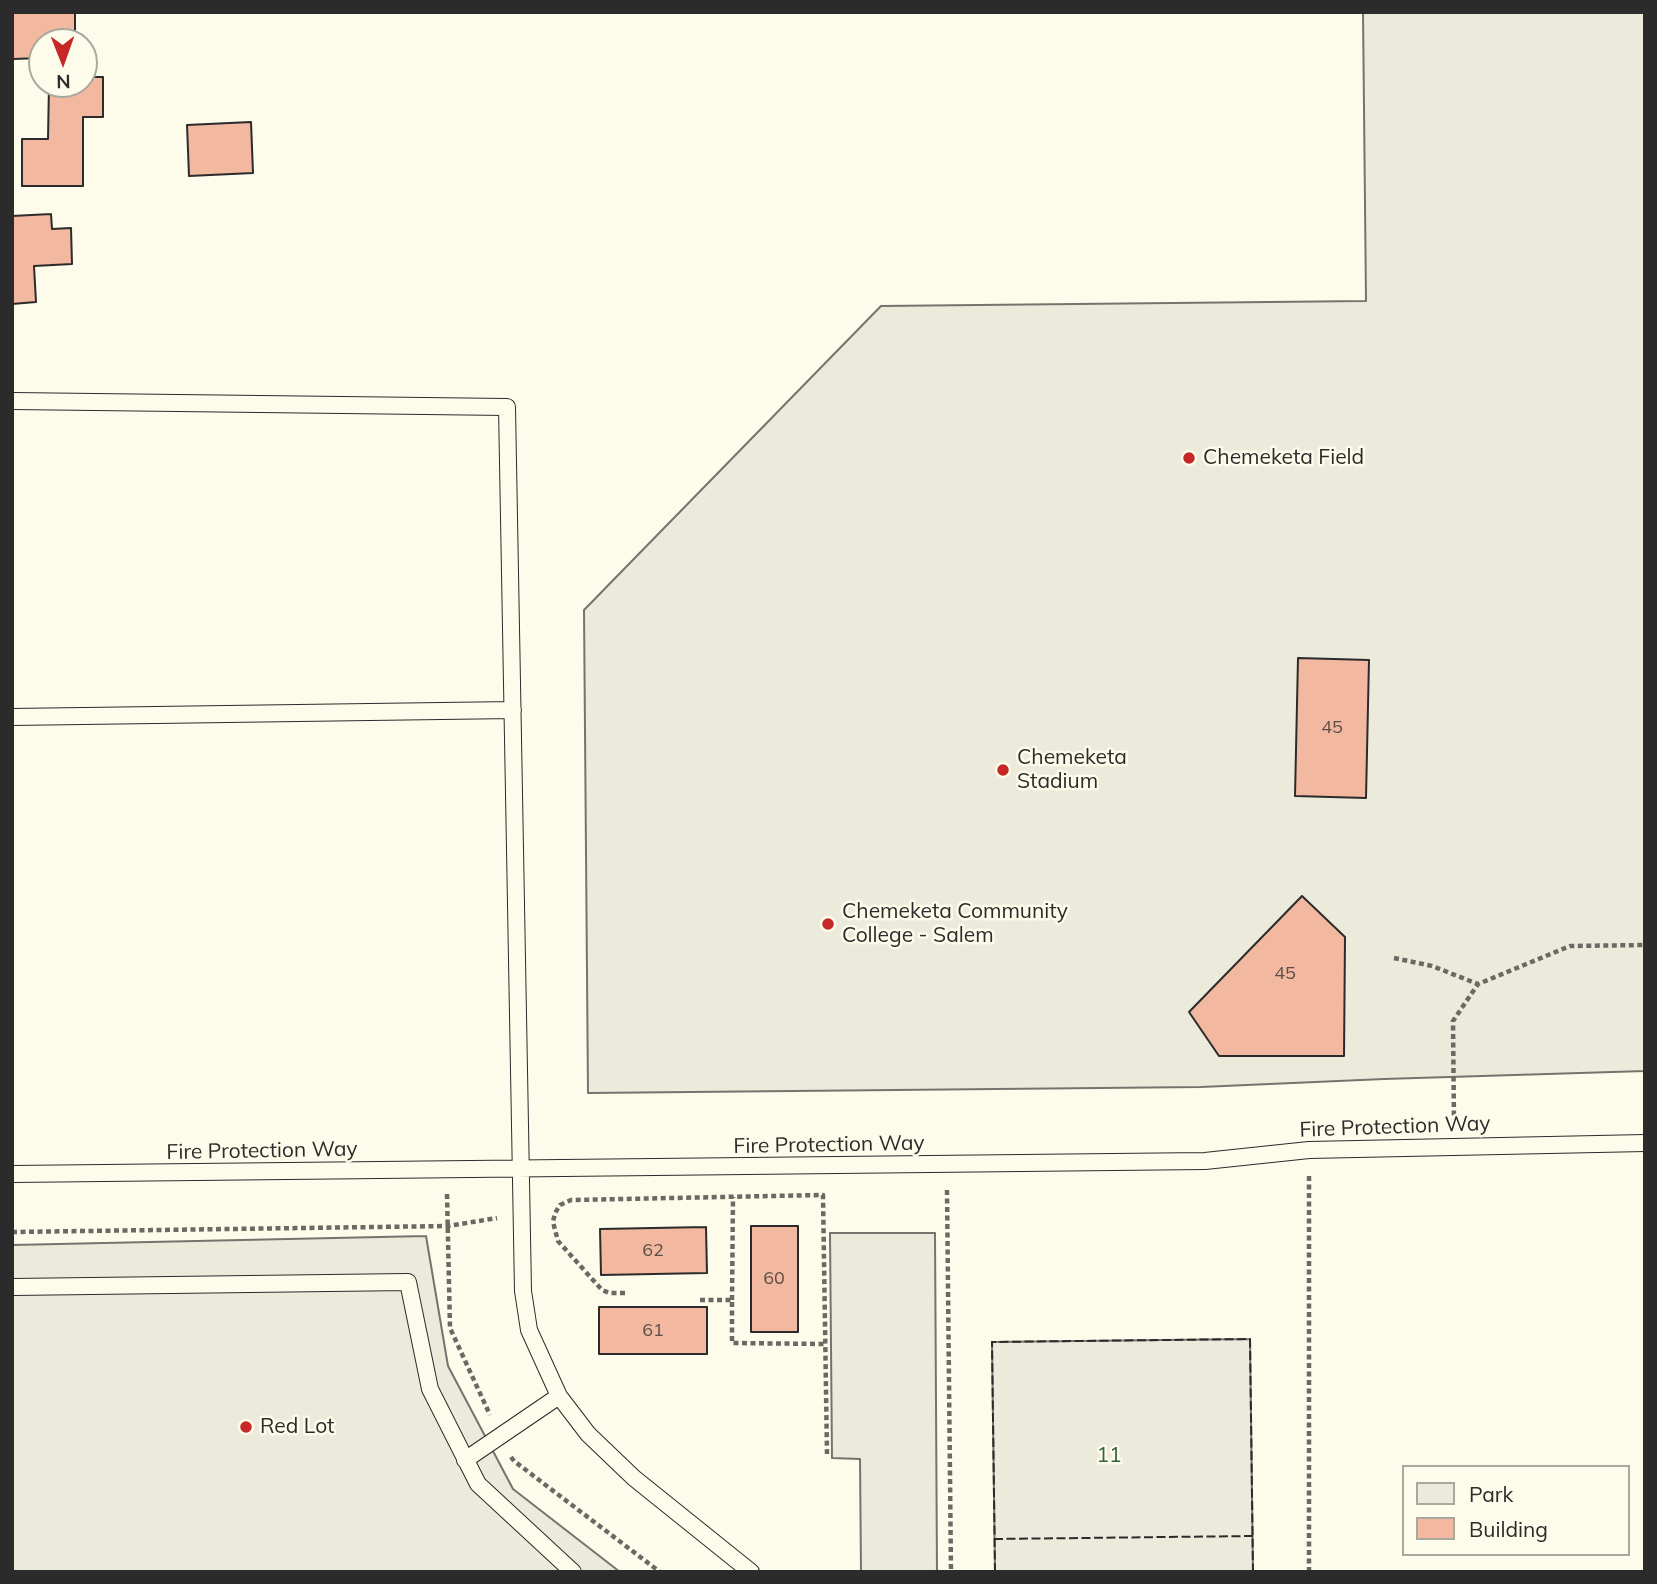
<!DOCTYPE html>
<html>
<head>
<meta charset="utf-8">
<style>
  body { margin:0 }
  #map { position:relative; width:1657px; height:1584px; overflow:hidden; background:#fdfbea; font-family:Mulish,sans-serif }
  canvas { display:block }
  .frame { position:absolute; inset:0; border:14px solid #2b2b2b; pointer-events:none }
  .legend { position:absolute; left:1402px; top:1465px; width:228px; height:91px; box-sizing:border-box; background:#fdfbea; border:2px solid #a9a89e; margin:0; padding:9px 12px; list-style:none; font-size:21px; color:#2b2b2b }
  .legend li { display:flex; align-items:center; gap:14px; height:35px }
  .legend b { width:35px; border:2px solid #a9a89e }
  .north { position:absolute; left:28px; top:28px; width:70px; height:70px; box-sizing:border-box; background:#fdfbea; border:2px solid #a9a89e; border-radius:50%; rotate:179deg; font-size:19px; font-weight:700; line-height:28px; text-align:center; color:#2b2b2b }
  .north::after { content:''; display:block; margin:auto; width:24px; height:32px; background:#c62828; clip-path:polygon(50% 0,100% 100%,50% 72%,0 100%) }
</style>
</head>
<body>
<div id="map">
<canvas width="1657" height="1584"></canvas>
<div class="frame"></div>
<ul class="legend">
<li><b style="height:19px;background:#ecebdb"></b>Park</li>
<li><b style="height:19px;background:#f2b8a0"></b>Building</li>
</ul>
<div class="north">N</div>
</div>
<script>
const ctx = document.querySelector('canvas').getContext('2d');
ctx.lineJoin = 'round';
function fillPath(path, color) { ctx.fillStyle = color; ctx.fill(path, 'evenodd'); }
const shape = rows => new Path2D(rows.map(r => 'M' + r).join(''));
function trace(path, color, width, dash) { ctx.strokeStyle = color; ctx.lineWidth = width; ctx.lineCap = dash ? 'butt' : 'round'; ctx.setLineDash(dash || []); ctx.stroke(path); }
function label(font, color, halo, rows, align = 'center') {
  ctx.font = font + ' Mulish,sans-serif'; ctx.lineWidth = 5; ctx.setLineDash([]); ctx.textBaseline = 'middle'; ctx.strokeStyle = halo; ctx.fillStyle = color; for (const [text, x, y, turn = 0] of rows) {
    ctx.save(); ctx.translate(x, y); ctx.rotate((+turn || 0) * Math.PI / 180); ctx.textAlign = isNaN(turn) ? turn : align; if (halo) ctx.strokeText(text, 0, 0); ctx.fillText(text, 0, 0); ctx.restore();
  }
}
const green = shape([
  [1363,12,1645,12,1645,1071,1384,1079,1201,1087,588,1093,584,610,881,306,1366,301,1363,12],
  [1250,1339,1253,1572,995,1572,992,1342,1250,1339]
]);
const parking = shape([
  [830,1233,935,1233,937,1572,861,1572,860,1459,832,1458,830,1233],
  [426,1236,448,1366,513,1489,620,1572,12,1572,12,1245,426,1236]
]);
const building = shape([
  [13,12,75,12,75,42,42,42,42,58,13,59,13,12],
  [84,77,103,77,103,117,83,117,83,186,22,186,22,139,48,139,49,84,84,84,84,77],
  [251,122,253,173,189,176,187,125,251,122],
  [51,214,52,229,71,228,72,264,34,266,36,302,12,304,12,216,51,214],
  [1298,658,1369,660,1366,798,1295,796,1298,658],
  [1302,896,1345,937,1344,1056,1219,1056,1189,1012,1302,896],
  [751,1226,798,1226,798,1332,751,1332,751,1226],
  [706,1227,707,1273,601,1275,600,1229,706,1227],
  [599,1307,707,1307,707,1354,599,1354,599,1307]
]);
const path = shape([
  [1394,958,1432,966,1478,984],
  [1454,1124,1453,1021,1478,984,1570,946,1645,945],
  [947,1190,951,1572],
  [447,1194,450,1328,490,1415],
  [12,1232,448,1226,497,1218],
  [625,1293,610,1293,602,1290,558,1241,553,1222,555,1213,560,1205,571,1200,823,1195,827,1454],
  [700,1300,732,1300,732,1343,826,1344],
  [732,1300,733,1197],
  [511,1457,514,1461,660,1572],
  [1309,1572,1309,1174]
]);
const lane = shape([
  [12,401,507,407,523,1291,529,1330,559,1396,588,1434,634,1478,751,1572],
  [12,717,513,710],
  [12,1174,1205,1161,1309,1150,1645,1143],
  [12,1287,408,1282,430,1389,478,1484,573,1572],
  [465,1460,559,1396]
]);
const fence = shape([
  [994,1539,1253,1536],
  [995,1572,992,1342,1250,1339,1253,1572]
]);
const markers = [
  [1189,458,7,"#c62828"],
  [1003,770,7,"#c62828"],
  [828,924,7,"#c62828"],
  [246,1427,7,"#c62828"]
];
const numberNames = [
  ["45",1332,728],
  ["45",1285,974],
  ["62",653,1251],
  ["60",774,1279],
  ["61",653,1331]
];
const poiNames = [
  ["Chemeketa Field",1203,458],
  ["Chemeketa",1017,758],
  ["Stadium",1017,782],
  ["Chemeketa Community",842,912],
  ["College - Salem",842,936],
  ["Red Lot",260,1427]
];
const streetNames = [
  ["Fire Protection Way",1395,1127,-2],
  ["Fire Protection Way",829,1145,-1],
  ["Fire Protection Way",262,1151,-1]
];
const parkNames = [
  ["11",1109,1456]
];
fillPath(green, '#ecebdb');
trace(green, '#74746e', 2);
fillPath(parking, '#eceadb');
trace(parking, '#74746e', 2);
fillPath(building, '#f2b8a0');
trace(building, '#2b2b2b', 2);
trace(lane, '#2b2b2b', 18);
trace(path, '#6a6964', 4.5, [5, 3.5]);
trace(lane, '#fdfbea', 16);
trace(fence, '#2b2b2b', 2, [9, 3.5]);
for (const [x, y, r, color] of markers) { const dot = new Path2D(); dot.arc(x, y, r, 0, 2 * Math.PI); ctx.fillStyle = color; ctx.fill(dot); trace(dot, '#fdfbea', 2.5); }
label('18px', '#5d4e48', null, numberNames);
label('21px', '#2b2b2b', '#fdfbea', poiNames, 'left');
label('21px', '#2b2b2b', '#fdfbea', streetNames);
label('21px', '#34623c', '#fdfbea', parkNames);
</script>
</body>
</html>
